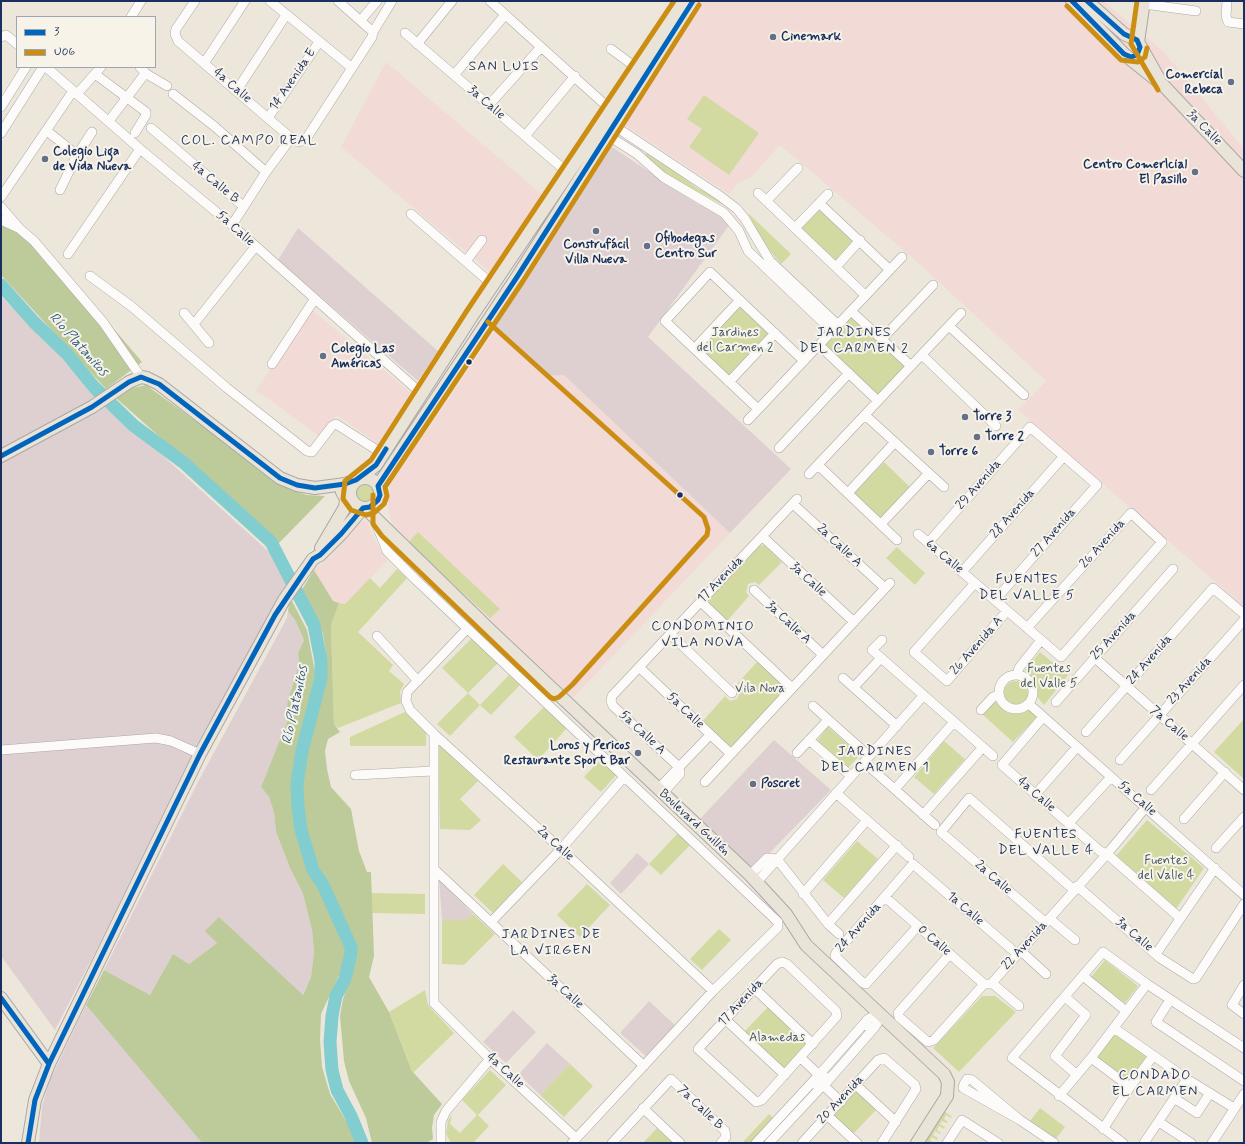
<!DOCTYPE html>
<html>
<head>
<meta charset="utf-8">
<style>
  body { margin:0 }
  #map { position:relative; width:1245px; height:1144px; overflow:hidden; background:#ede7db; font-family:Mynerve,sans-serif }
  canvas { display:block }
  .frame { position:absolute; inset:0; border:2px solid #1b2f5e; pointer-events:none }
  .legend { position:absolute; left:16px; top:16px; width:140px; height:52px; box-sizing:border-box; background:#f7f3e8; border:1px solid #9fa5b1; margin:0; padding:5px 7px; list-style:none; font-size:12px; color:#1b2f5e }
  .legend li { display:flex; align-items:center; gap:8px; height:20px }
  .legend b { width:20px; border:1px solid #9fa5b1 }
</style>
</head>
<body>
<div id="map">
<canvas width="1245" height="1144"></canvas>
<div class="frame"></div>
<ul class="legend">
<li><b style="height:5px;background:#0065bd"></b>3</li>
<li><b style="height:5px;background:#cb8e13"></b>U06</li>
</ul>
</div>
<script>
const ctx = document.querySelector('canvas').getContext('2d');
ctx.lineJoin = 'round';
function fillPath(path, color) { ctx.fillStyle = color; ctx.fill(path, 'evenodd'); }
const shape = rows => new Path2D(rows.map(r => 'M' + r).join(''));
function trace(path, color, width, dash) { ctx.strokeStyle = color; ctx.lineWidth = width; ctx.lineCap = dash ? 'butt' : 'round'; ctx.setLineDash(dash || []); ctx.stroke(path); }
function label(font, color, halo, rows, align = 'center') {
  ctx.font = font + ' Mynerve,sans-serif'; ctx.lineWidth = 4; ctx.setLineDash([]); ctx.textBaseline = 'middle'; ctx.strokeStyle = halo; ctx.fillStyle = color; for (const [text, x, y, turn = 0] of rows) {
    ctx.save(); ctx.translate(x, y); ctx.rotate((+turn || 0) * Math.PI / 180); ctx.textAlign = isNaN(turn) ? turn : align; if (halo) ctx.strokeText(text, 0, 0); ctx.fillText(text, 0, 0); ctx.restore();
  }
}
const built = shape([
  [701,1,1103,1,1163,51,1244,149,1244,607,1018,410,1046,381,914,259,780,145,751,177,738,183,729,194,623,124],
  [386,62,545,197,491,273,341,147],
  [312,310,411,393,378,444,337,415,323,439,256,390],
  [494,331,547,376,564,375,730,533,573,698,393,527,388,508,389,482,433,422],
  [362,521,366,521,368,524,376,542,382,552,390,558,345,604,333,601,314,570,332,555,341,542]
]);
const industrial = shape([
  [609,145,699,205,712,208,730,224,648,337,791,469,730,533,564,375,547,376,494,331,493,325],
  [298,228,438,351,418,381,278,260],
  [1,296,107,405,269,552,272,550,289,584,197,744,104,935,55,1030,1,956],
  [288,611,295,620,304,640,298,653,299,664,287,704,289,717,261,787,269,797,274,811,276,832,290,868,303,894,312,930,314,952,311,977,302,996,219,917,217,943,189,964,173,954,150,995,104,970,199,780,287,618],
  [774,740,831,790,753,870,700,819],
  [637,853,649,864,621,894,610,883],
  [439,879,473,914,466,920,442,920],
  [649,1001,676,1026,647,1057,620,1033],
  [86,1005,202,1143,39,1143,42,1106,50,1080],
  [513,1010,536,1032,506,1063,483,1042],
  [547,1043,570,1064,540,1095,519,1074]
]);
const green = shape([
  [704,95,759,133,729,175,689,147,702,129,687,119],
  [646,153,676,172,697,188,714,196,723,205,666,175,645,156],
  [820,207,856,241,836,263,800,228],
  [748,213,791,254,781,264,764,244],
  [741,306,770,333,728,376,700,349],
  [852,316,905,366,877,395,824,345],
  [884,462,910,487,880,519,853,494],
  '355 492a10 10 0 1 1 20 0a10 10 0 1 1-20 0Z',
  [418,532,500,609,490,618,408,543],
  [764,545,782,562,759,585,755,582,748,584,746,592,749,596,727,621,709,604,709,597,758,546],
  [897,547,925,573,915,585,886,558],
  [397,569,407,578,358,632,393,665,389,671,404,684,400,691,401,703,338,728,334,724,331,625,339,603,345,604,370,578,380,588],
  [472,638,498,663,468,693,480,705,509,675,520,685,491,715,480,705,450,736,437,724,468,693,442,668],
  [1040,652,1068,675,1044,705,1038,698,1037,682,1025,670],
  [758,661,784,684,785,690,734,746,729,746,702,722,725,696,730,701,737,699,740,692,735,686],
  '1004 693a12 12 0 1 1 24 0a12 12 0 1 1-24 0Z',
  [994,701,1008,711,1017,712,1029,709,1037,717,1013,742,982,714],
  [544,707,567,728,538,760,514,737],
  [405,712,426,732,426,746,350,746,350,737],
  [1244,719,1244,779,1214,752],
  [828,727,860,755,848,768,817,741],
  [944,741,965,759,934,794,914,777],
  [438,744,478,781,460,799,481,820,470,830,440,829],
  [601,759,617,774,601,792,584,777],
  [1147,820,1204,868,1176,909,1115,857],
  [678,833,691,844,661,875,649,864],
  [857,841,878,859,844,898,823,880],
  [503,864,522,882,493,913,474,895],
  [587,884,610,905,580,937,557,915],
  [371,893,425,894,425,914,371,913],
  [473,914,495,934,464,965,442,964,442,920,466,920],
  [719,929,731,940,702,970,690,959],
  [1105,960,1138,986,1125,1003,1091,977],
  [425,990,428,1005,454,1033,413,1073,389,1012],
  [982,996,995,996,1016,1012,959,1072,933,1048],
  [768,1007,808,1044,785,1069,744,1032],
  [1115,1031,1150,1057,1130,1083,1095,1057],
  [570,1064,593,1086,564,1117,540,1095],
  [490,1070,506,1085,478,1115,489,1126,473,1143,451,1143,446,1134,448,1120,452,1115,450,1124,460,1133,477,1115,462,1100],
  [856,1090,877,1109,853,1134,832,1115],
  [1040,1108,1065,1127,1055,1140,1030,1121],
  [944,1111,952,1117,951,1118,946,1115,944,1119,948,1122,947,1123,942,1121,940,1124,945,1127,944,1129,939,1126,937,1130,941,1133,940,1134,935,1131,933,1135,938,1138,937,1140,932,1137,930,1140,933,1143,923,1143],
  [769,1114,775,1119,753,1143,742,1143],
  [657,1128,674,1143,643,1143]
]);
const forest = shape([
  [1,206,40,242,142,362,106,389,1,275],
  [146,385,291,490,307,495,325,496,279,543,116,398,128,389],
  [314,570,333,601,339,603,331,625,334,724,340,732,328,739,325,751,327,769,331,787,351,809,359,851,367,872,371,872,374,956,369,977,389,1012,412,1071,442,1104,434,1115,432,1128,433,1139,426,1143,372,1143,366,1118,349,1081,344,1061,340,1016,343,999,354,967,356,954,344,917,319,869,306,836,302,806,303,770,316,718,318,698,325,678,326,654,323,634,314,613,301,591],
  [292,601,307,630,316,677,308,706,294,783,297,830,312,874,338,927,347,955,344,965,321,1014,320,1039,322,1067,330,1094,348,1124,357,1143,202,1143,86,1005,104,970,150,995,173,954,189,964,217,943,205,931,219,917,303,995,311,977,314,952,312,930,303,894,290,868,276,832,274,812,269,797,261,787,289,717,287,704,299,664,298,653,304,640,295,620,288,611,289,604]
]);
const river = shape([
  [1,285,34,322,67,354,94,387,133,425,184,463,271,542,314,625,321,661,321,678,302,751,297,784,298,807,301,830,313,870,323,885,351,947,351,953,345,979,336,996,332,1016,330,1042,332,1070,337,1090,351,1116,362,1143]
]);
const minor = shape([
  [195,1,176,29,175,34,178,41,291,138,298,142,306,139,372,37,373,32,338,1],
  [270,1,352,68],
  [490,1,611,110],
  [1227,1,1226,16,1228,22,1244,24],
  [1144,4,1196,11],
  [131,17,141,1],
  [361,20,377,1],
  [373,32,392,1],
  [405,33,567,172],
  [1,37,6,35,17,44],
  [417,44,452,1],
  [611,49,638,69],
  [205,62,245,1],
  [46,67,140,149,232,225,422,394],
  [145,73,167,86],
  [95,74,146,112,146,115,135,133],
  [454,75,505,15],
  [237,90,286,15],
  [77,94,101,67],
  [173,94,214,126,266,172],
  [489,105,541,47],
  [1,107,26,67],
  [112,117,144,75,144,71,140,67],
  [268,118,319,42],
  [613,125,720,196,737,209,745,219,770,261,838,325],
  [151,128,243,206],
  [47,131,77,155,60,190],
  [1,133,43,67],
  [607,135,637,154,663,177,724,213,739,231,748,251,832,331],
  [525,136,575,76],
  [77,155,92,132],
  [758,193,865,295],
  [1,197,73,91],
  [766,201,798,168],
  [819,203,890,270],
  [1,207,20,229,34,241,103,322,141,377],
  [411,214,493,285],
  [1,220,18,228],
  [232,225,266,172,291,138],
  [795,228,828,194],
  [68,254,140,149],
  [466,261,482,240],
  [836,267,860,240],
  [90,276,131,306,227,388,307,451,312,452,332,426,336,424,383,454],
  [851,311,911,366],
  [184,313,209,343],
  [194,324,255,247],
  [949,326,1024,395],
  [882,339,933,285],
  [819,345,878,401],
  [695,348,740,300],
  [922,355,996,426],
  [272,364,314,300],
  [729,382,775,333],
  [758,409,665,321,710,272,804,361],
  [865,415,944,487],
  [748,420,902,257],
  [779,448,849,373],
  [818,465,897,540],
  [809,474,961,313],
  [848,493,895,442],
  [793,504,885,588],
  [374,518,387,551,415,579,778,922,778,927,713,991,572,1143],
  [881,524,928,474],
  [918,534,1061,657,1162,542,1131,513,1027,628],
  [763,537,854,622],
  [928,543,1030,427,1097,485,995,600],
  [962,572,1064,456],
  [975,583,914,652,947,681,1007,611],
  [754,590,823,655],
  [701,602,792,688],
  [467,629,407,692,406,701,410,710,434,734,561,849,713,991],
  [670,634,732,693],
  [377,636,418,681],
  [882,640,872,650,993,756],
  [1095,658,1244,790],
  [639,667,731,754],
  '999 692a17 17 0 1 1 34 0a17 17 0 1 1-34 0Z',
  [1017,675,1019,668,1041,640],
  [843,678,897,726],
  [854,687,881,658],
  [1056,702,1173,569],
  [1029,704,1244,895],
  [813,706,869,756],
  [981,710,993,697,999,695],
  [1043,717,1002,765,1100,851,1107,854,1180,918],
  [1086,732,1213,588,1244,614],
  [434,734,434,1003,490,1059,576,1138],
  [809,740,851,776],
  [1,750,156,738,171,741,200,754],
  [797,753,828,720],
  [1120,760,1244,620],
  [864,762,935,825],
  [679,767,613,706,611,701,612,696,797,499],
  [355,775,433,771],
  [705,782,890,583],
  [658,789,710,735],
  [895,789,954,722],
  [1151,790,1244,685],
  [663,793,680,774,679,767],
  [836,793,909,857],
  [1035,795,1077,747],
  [923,815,983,747],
  [1184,819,1225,772],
  [1069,823,1111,777],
  [1216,848,1244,817],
  [434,869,644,1066],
  [750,875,767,858,777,859,828,924,839,934],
  [757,882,924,695],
  [1077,886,1160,958,1193,979,1196,978,1244,904],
  [803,894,867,820],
  [885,897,984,984],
  [1050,919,1075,940],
  [491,922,561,849,624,777],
  [1046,923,941,832,969,798,1074,890],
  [828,924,897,845],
  [918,926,866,984,863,983,835,956,836,953,913,864,1017,954],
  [1021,951,1046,974],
  [950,954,898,1013,899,1017,928,1042,934,1040,984,984,991,984,1107,854,1146,807],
  [1156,954,1215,868],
  [782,962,787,964,836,1011,837,1016,762,1100,756,1102,698,1049,777,964,782,962],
  [1083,976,1126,1011],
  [992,983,1019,1006],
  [1244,985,1232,1005,1244,1014],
  [755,989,813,1044],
  [1065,997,1086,1015,1055,1056,1077,1075],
  [1170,1000,1156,1022,1244,1081],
  [726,1020,785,1075],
  [1114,1028,1187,1079,1234,1108],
  [801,1058,819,1075,868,1019,874,1016,878,1020,877,1024,872,1028,867,1026,867,1020],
  [1091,1058,1130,1087],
  [826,1083,875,1027],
  [856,1085,896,1122],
  [1059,1096,1091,1058,1147,984],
  [1174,1098,1197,1113,1210,1093],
  [643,1108,680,1143],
  [828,1116,857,1143],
  [1020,1120,963,1088,964,1084,967,1079,972,1080,1020,1120,1054,1143],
  [1159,1122,1191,1143],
  [1103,1129,1130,1087,1153,1056],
  [441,1143,441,1122,446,1111,490,1059],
  [612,1143,671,1079,725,1131,726,1137,721,1143],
  [756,1143,817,1077,823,1075,826,1078,825,1083,820,1086,815,1084,816,1079],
  [769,1143,823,1085,841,1102],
  [802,1143,878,1060,884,1058,915,1085,916,1089,882,1143],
  [947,1143,962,1120,998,1143],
  [1123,1143,1012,1058,1103,952,1147,984,1244,1048],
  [1144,1143,1187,1079],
  [1212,1143,1244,1094]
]);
const major = shape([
  [1072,1,1124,54,1164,86,1244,171],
  [1087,1,1124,34,1137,40,1159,79],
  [1138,42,1144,1],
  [1,456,92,407,129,382,141,377,147,378,159,384,280,478,297,485,315,488,345,484,356,480],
  '350 493a15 15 0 1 1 30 0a15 15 0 1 1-30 0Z',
  [360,478,376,465,472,316,611,110,682,1],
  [378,486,517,277,693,1],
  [365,508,488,628,750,875,786,914,806,945,944,1074,948,1082,947,1096,917,1143],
  [321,548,345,507,346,499,342,492],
  [1,998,49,1064],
  [28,1143,35,1100,49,1064,200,754,284,600,313,559,320,555,341,534,363,508]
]);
const bus1 = shape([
  [1072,1,1124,54,1131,57,1137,55,1140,47,1137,40,1124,34,1087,1],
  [1,456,92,407,129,382,141,377,159,384,280,478,297,485,315,488,345,484,356,480,376,465,386,449],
  [1,998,49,1064],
  [28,1143,35,1100,49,1064,200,754,275,615,313,559,320,555,341,534,363,508,370,507,378,500,380,495,378,486,517,277,693,1]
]);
const bus2 = shape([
  [674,1,466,312,371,460,345,481,343,499,351,510,366,515,374,513,384,504,387,496,385,487,523,281,699,5],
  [1137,1,1131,44,1158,90],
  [1067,6,1121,60,1138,62,1145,57,1147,48],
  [373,495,373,524,382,536,550,697,554,699,559,697,572,685,707,535,708,529,704,517,488,322]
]);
const markers = [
  [773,37,4,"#646f8a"],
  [1231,82,4,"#646f8a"],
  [45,159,4,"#646f8a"],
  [1195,172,4,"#646f8a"],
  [596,231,4,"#646f8a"],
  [647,246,4,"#646f8a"],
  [323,356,4,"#646f8a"],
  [469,362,3.5,"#1b2f5e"],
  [965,417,4,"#646f8a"],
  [977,437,4,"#646f8a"],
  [931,452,4,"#646f8a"],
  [680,495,3.5,"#1b2f5e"],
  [638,753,4,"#646f8a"],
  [753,784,4,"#646f8a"]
];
const poiNames = [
  ["Cinemark",781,37],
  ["Comercial",1223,75,"right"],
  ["Rebeca",1223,90,"right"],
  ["Colegio Liga",53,152],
  ["de Vida Nueva",53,167],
  ["Centro Comerlcial",1187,165,"right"],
  ["El Pasillo",1187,180,"right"],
  ["Ofibodegas",655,239],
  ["Centro Sur",655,254],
  ["Construfácil",596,245,"center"],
  ["Villa Nueva",596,260,"center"],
  ["Colegio Las",331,349],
  ["Américas",331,364],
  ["Torre 3",973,417],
  ["Torre 2",985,437],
  ["Torre 6",939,452],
  ["Loros y Pericos",630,746,"right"],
  ["Restaurante Sport Bar",630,761,"right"],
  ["Poscret",761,784]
];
const streetNames = [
  ["14 Avenida E",293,80,-56],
  ["4a Calle",232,86,41],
  ["3a Calle",486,103,41],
  ["3a Calle",1204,128,46],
  ["4a Calle B",215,183,40],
  ["5a Calle",235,229,42],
  ["29 Avenida",979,485,-49],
  ["28 Avenida",1013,514,-49],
  ["27 Avenida",1054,533,-49],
  ["26 Avenida",1103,544,-48],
  ["2a Calle A",839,546,43],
  ["6a Calle",944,557,40],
  ["17 Avenida",721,580,-46],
  ["3a Calle",808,580,43],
  ["3a Calle A",788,623,43],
  ["25 Avenida",1114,636,-48],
  ["26 Avenida A",977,646,-49],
  ["24 Avenida",1150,660,-49],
  ["23 Avenida",1190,681,-48],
  ["5a Calle",685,711,44],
  ["7a Calle",1169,724,41],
  ["5a Calle A",642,733,43],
  ["4a Calle",1036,795,41],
  ["5a Calle",1137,799,41],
  ["Boulevard Guillén",694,823,43],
  ["2a Calle",555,844,42],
  ["2a Calle",993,878,41],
  ["1a Calle",965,909,41],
  ["24 Avenida",859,928,-49],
  ["3a Calle",1134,935,41],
  ["0 Calle",934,941,41],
  ["22 Avenida",1025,946,-48],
  ["3a Calle",565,992,43],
  ["17 Avenida",741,1003,-47],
  ["4a Calle",505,1071,42],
  ["20 Avenida",841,1100,-47],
  ["7a Calle B",700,1108,44]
];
const parkNames = [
  ["Jardines",735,333],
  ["del Carmen 2",735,348],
  ["Fuentes",1049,669],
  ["del Valle 5",1049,684],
  ["Vila Nova",760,689],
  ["Fuentes",1166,861],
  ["del Valle 4",1166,876],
  ["Alamedas",777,1038]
];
const neighbourhoodNames = [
  ["SAN LUIS",504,67],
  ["COL. CAMPO REAL",249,141],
  ["JARDINES",854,333],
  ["DEL CARMEN 2",854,349],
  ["FUENTES",1027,580],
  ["DEL VALLE 5",1027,596],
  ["CONDOMINIO",703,627],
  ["VILA NOVA",703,643],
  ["JARDINES",875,752],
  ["DEL CARMEN 1",875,768],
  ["FUENTES",1046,835],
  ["DEL VALLE 4",1046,851],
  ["JARDINES DE",551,935],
  ["LA VIRGEN",551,951],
  ["CONDADO",1155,1076],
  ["EL CARMEN",1155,1092]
];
const waterNames = [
  ["Río Platanitos",78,345,48],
  ["Río Platanitos",296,705,-78]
];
fillPath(built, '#f2dad7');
fillPath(industrial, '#ded0d1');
fillPath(green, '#d2daa2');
fillPath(forest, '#bdca9a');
trace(river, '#82cdd0', 13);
trace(minor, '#a9a8a7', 10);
trace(major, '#a9a8a7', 14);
trace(minor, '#fcfbfa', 9);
trace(major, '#eae3d7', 12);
trace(bus1, '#0065bd', 5);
trace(bus2, '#cb8e13', 5);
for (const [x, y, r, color] of markers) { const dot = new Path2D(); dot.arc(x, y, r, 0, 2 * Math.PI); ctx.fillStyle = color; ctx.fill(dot); trace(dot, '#f7f3e8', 1.5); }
label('bold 13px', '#1b2f5e', '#f7f3e8', poiNames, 'left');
label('13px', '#1b2f5e', '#f7f3e8', streetNames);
label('13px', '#435763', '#f7f3e8', parkNames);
ctx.letterSpacing = '1px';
label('14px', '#1b2f5e', '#f7f3e8', neighbourhoodNames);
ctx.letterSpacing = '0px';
label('italic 14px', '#2c5b7f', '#f7f3e8', waterNames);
</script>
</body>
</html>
